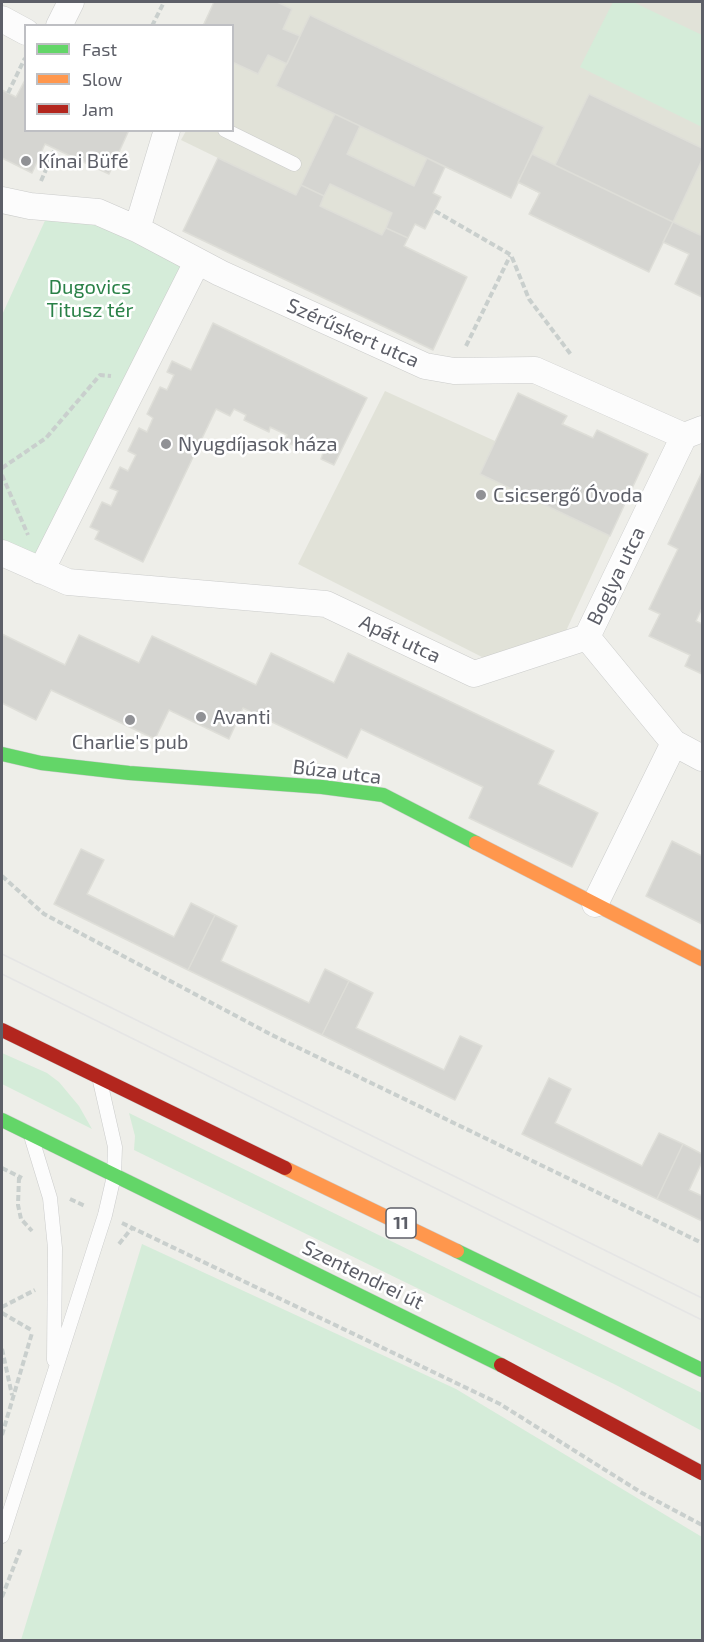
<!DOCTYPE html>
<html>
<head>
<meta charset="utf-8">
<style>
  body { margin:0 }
  #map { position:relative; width:704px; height:1642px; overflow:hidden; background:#eeeee9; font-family:"Exo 2",sans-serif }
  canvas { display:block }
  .frame { position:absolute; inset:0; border:3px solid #5d5f68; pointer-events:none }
  .legend { position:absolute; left:24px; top:24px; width:210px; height:108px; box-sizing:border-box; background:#fff; border:2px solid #bebfc3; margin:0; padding:8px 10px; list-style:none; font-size:18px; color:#5d5f68 }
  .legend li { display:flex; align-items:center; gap:12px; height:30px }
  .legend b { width:30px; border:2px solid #bebfc3 }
</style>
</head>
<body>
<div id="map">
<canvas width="704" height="1642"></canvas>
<div class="frame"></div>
<ul class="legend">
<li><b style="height:8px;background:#63d668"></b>Fast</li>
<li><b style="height:8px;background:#ff974d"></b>Slow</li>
<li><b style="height:8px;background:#b3261e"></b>Jam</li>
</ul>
</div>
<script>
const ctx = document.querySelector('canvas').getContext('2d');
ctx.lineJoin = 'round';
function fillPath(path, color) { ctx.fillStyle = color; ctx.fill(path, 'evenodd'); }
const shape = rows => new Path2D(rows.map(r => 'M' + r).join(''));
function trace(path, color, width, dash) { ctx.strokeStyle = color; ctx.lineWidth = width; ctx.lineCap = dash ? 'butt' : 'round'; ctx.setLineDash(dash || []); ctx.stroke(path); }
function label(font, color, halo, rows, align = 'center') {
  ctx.font = font + ' "Exo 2",sans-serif'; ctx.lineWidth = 5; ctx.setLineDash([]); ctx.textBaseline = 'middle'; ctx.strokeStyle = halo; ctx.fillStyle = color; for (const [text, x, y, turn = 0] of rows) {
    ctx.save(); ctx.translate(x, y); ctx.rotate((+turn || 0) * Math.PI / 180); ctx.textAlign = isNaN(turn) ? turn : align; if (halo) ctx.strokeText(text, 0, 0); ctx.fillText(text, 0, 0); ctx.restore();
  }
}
const education = shape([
  [214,2,702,2,702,297,675,284,689,254,663,242,649,272,529,214,539,193,518,183,511,198,445,167,433,193,441,197,425,229,415,224,404,246,467,277,433,350,183,231,218,158,181,140,186,131,232,130,232,26,203,25],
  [385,391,495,441,567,416,563,425,592,438,597,430,648,454,565,633,488,660,298,564]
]);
const green = shape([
  [613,2,633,2,702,35,702,127,580,67],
  [48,214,97,218,190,264,38,561,2,544,2,315],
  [2,1053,47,1073,59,1082,79,1106,92,1129,2,1084],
  [129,1113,702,1393,702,1431,616,1385,134,1150,135,1136],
  [142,1244,456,1389,702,1537,702,1640,21,1640]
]);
const building = shape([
  [214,2,277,2,292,9,283,29,300,36,287,64,268,55,258,74,232,62,232,26,203,26,214,2],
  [310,15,544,127,511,198,276,86,310,15],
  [26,78,26,130,129,130,109,174,45,144,32,173,2,158,2,90,16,97,26,78],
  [589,94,702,148,702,160,673,222,555,165,589,94],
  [335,114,360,126,347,154,414,186,427,158,445,167,433,193,441,197,425,229,415,224,408,238,386,228,392,213,330,184,324,196,301,185,335,114],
  [532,154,673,222,649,272,529,214,540,193,518,182,532,154],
  [218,158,296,195,301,185,324,196,320,206,382,235,386,228,408,238,404,246,467,277,433,350,183,231,218,158],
  [673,222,700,235,702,230,702,297,675,284,689,254,663,242,673,222],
  [213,323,367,398,334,465,321,459,323,453,309,447,307,452,285,441,287,435,270,427,269,432,244,420,246,415,234,409,230,416,216,409,143,562,95,539,99,531,90,527,102,502,111,506,118,491,110,488,120,467,128,471,136,455,128,451,139,428,147,432,153,418,147,414,160,387,167,390,174,375,167,372,172,361,191,370,213,323],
  [518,393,567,416,562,424,593,438,597,430,648,454,610,536,480,474,518,393],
  [702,472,702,608,696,621,702,624,702,674,685,666,690,655,649,636,660,614,649,609,678,549,668,544,702,472],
  [2,634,65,665,79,635,139,663,152,636,256,685,271,653,334,683,348,653,554,751,538,784,598,813,572,867,469,818,483,787,361,729,347,758,243,708,229,739,169,710,155,739,51,690,36,720,2,703,2,634],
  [672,841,702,856,702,924,646,896,672,841],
  [81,849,104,860,87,894,174,937,191,903,215,915,188,970,54,904,81,849],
  [215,915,237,926,221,961,309,1003,325,969,349,981,322,1035,188,970,215,915],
  [349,981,373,993,356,1028,444,1070,460,1036,482,1046,455,1100,322,1035,349,981],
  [549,1078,571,1089,555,1123,642,1166,659,1133,683,1144,657,1199,522,1134,549,1078],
  [683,1144,702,1154,702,1162,689,1190,702,1196,702,1221,657,1199,683,1144]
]);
const path = shape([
  [152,26,164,2],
  [8,93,25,58],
  [41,181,55,149],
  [435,211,511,255,529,299,572,356],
  [466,346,510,256],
  [2,468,46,438,100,375,111,376],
  [2,475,28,535],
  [2,876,44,914,272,1035,702,1243],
  [2,1168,22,1178],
  [19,1177,18,1205,21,1219,32,1231],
  [70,1199,85,1206],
  [122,1223,500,1404,642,1493,702,1525],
  [119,1244,132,1228],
  [2,1307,35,1290],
  [2,1313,33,1331],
  [2,1349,12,1395],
  [2,1435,32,1333],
  [2,1597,21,1548]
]);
const lane = shape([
  [225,130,294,164],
  [32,1139,50,1198,55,1248,54,1360],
  [2,1536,105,1215,114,1176,115,1147,100,1081]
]);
const street = shape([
  [2,19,26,32],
  [59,26,71,2],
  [2,200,30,206,98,212,137,229,220,273,425,366,454,371,535,370,684,436],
  [137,229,167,130],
  [2,553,68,582,326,604,474,674,587,637],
  [41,571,197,262],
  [587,637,684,436,702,429],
  [587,637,674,743,702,758],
  [595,904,674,743]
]);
const fast = shape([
  [2,754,41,763,129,773,322,787,383,795,476,843],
  [2,1120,501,1365],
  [457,1251,702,1370]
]);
const slow = shape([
  [476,843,702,959],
  [285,1168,457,1251]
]);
const jam = shape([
  [2,1030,285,1168],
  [501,1365,702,1473]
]);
const tram = shape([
  [2,954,702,1298],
  [2,974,702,1320]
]);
const markers = [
  [26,161,6,"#909195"],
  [166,444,6,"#909195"],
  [481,495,6,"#909195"],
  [201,717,6,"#909195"],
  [130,720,6,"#909195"]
];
const shields = [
  [401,1223,30]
];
const shieldNames = [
  ["11",401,1223]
];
const poiNames = [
  ["Kínai Büfé",38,161],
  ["Nyugdíjasok háza",178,444],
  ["Csicsergő Óvoda",493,495],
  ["Avanti",213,717],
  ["Charlie's pub",130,742,"center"]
];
const parkNames = [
  ["Dugovics",90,287],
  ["Titusz tér",90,310]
];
const streetNames = [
  ["Szérűskert utca",353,333,24],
  ["Boglya utca",616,576,-64],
  ["Apát utca",400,639,25],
  ["Búza utca",337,772,7],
  ["Szentendrei út",363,1275,26]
];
fillPath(education, '#e1e2d8');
fillPath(green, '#d5ecd9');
fillPath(building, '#d5d5d1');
trace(building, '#deded8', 1.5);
trace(lane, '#cbcccb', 15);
trace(street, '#cbcccb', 27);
trace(fast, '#cbcccc', 15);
trace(slow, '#cbcccc', 15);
trace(jam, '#cbcccc', 15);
trace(path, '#c9cfcd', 4, [6, 3]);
trace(lane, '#fcfcfc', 14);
trace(street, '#fcfcfc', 26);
trace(fast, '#63d668', 14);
trace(slow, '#ff974d', 14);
trace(jam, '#b3261e', 14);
trace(tram, '#e5e5e5', 1.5);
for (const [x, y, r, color] of markers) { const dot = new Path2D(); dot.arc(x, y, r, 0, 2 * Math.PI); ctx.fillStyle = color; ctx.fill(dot); trace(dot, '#fff', 2); }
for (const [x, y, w] of shields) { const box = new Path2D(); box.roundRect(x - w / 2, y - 15, w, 30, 4.5); ctx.fillStyle = '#fff'; ctx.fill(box); trace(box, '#5d5f68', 1.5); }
label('bold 18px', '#5d5f68', null, shieldNames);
label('20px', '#5d5f68', '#fff', poiNames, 'left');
label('20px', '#2a8147', '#fff', parkNames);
label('20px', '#5d5f68', '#fff', streetNames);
</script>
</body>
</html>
